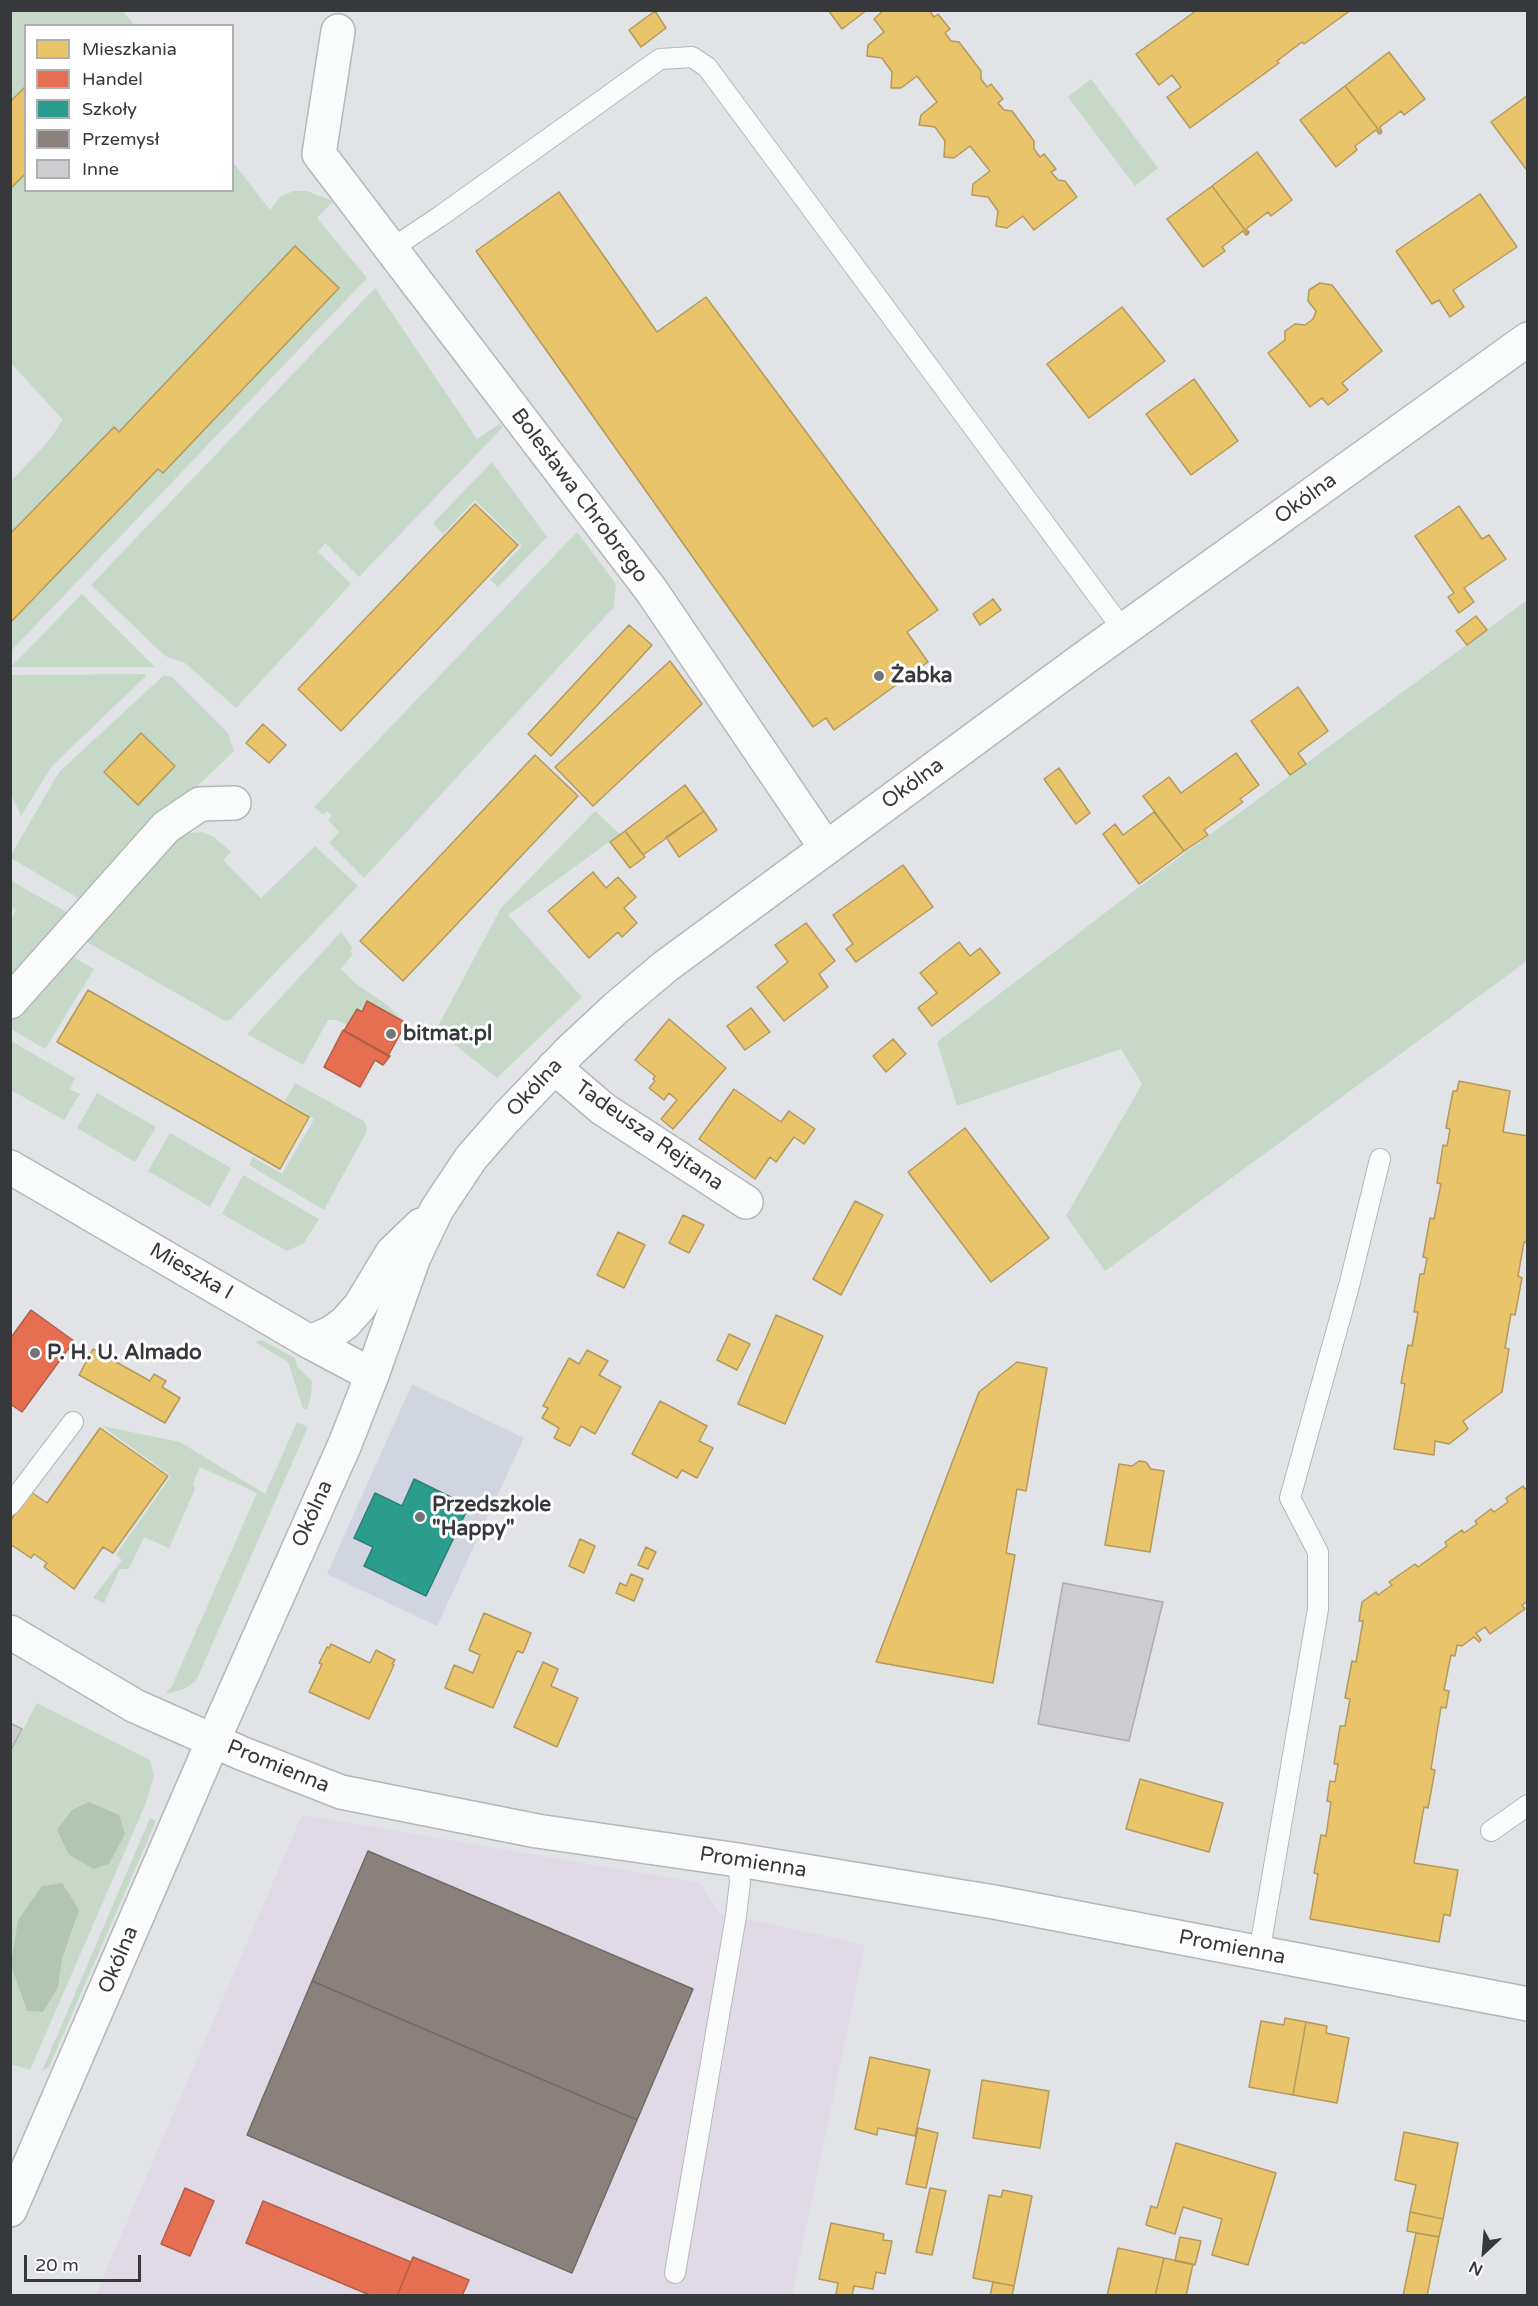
<!DOCTYPE html>
<html>
<head>
<meta charset="utf-8">
<style>
  body { margin:0 }
  #map { position:relative; width:1538px; height:2306px; overflow:hidden; background:#e1e3e7; font-family:"Varela Round",sans-serif }
  canvas { display:block }
  .frame { position:absolute; inset:0; border:12px solid #37383b; pointer-events:none }
  .legend { position:absolute; left:24px; top:24px; width:210px; height:168px; box-sizing:border-box; background:#fff; border:2px solid #afafb1; margin:0; padding:8px 10px; list-style:none; font-size:18px; color:#37383b }
  .legend li { display:flex; align-items:center; gap:12px; height:30px }
  .legend b { width:30px; border:2px solid #afafb1 }
  .north { position:absolute; left:1454px; top:2222px; width:60px; height:60px; -webkit-text-stroke:4px #fff; paint-order:stroke; rotate:206deg; font-size:16px; font-weight:700; line-height:24px; text-align:center; color:#37383b }
  .north::after { content:''; display:block; margin:auto; width:21px; height:27px; background:#37383b; clip-path:polygon(50% 0,100% 100%,50% 72%,0 100%) }
  .scale { position:absolute; left:24px; top:2255px; width:117px; height:27px; box-sizing:border-box; border:3px solid #37383b; border-top:0; padding-left:8px; font-size:18px; line-height:21px; white-space:nowrap; color:#37383b; -webkit-text-stroke:4px #fff; paint-order:stroke }
</style>
</head>
<body>
<div id="map">
<canvas width="1538" height="2306"></canvas>
<div class="frame"></div>
<ul class="legend">
<li><b style="height:16px;background:#e9c46a"></b>Mieszkania</li>
<li><b style="height:16px;background:#e76f51"></b>Handel</li>
<li><b style="height:16px;background:#2a9d8f"></b>Szkoły</li>
<li><b style="height:16px;background:#8a817c"></b>Przemysł</li>
<li><b style="height:16px;background:#cdcccf"></b>Inne</li>
</ul>
<div class="north">N</div>
<div class="scale">20 m</div>
</div>
<script>
const ctx = document.querySelector('canvas').getContext('2d');
ctx.lineJoin = 'round';
function fillPath(path, color) { ctx.fillStyle = color; ctx.fill(path, 'evenodd'); }
const shape = rows => new Path2D(rows.map(r => 'M' + r).join(''));
function trace(path, color, width, dash) { ctx.strokeStyle = color; ctx.lineWidth = width; ctx.lineCap = dash ? 'butt' : 'round'; ctx.setLineDash(dash || []); ctx.stroke(path); }
function label(font, color, halo, rows, align = 'center') {
  ctx.font = font + ' "Varela Round",sans-serif'; ctx.lineWidth = 6; ctx.setLineDash([]); ctx.textBaseline = 'middle'; ctx.strokeStyle = halo; ctx.fillStyle = color; for (const [text, x, y, turn = 0] of rows) {
    ctx.save(); ctx.translate(x, y); ctx.rotate((+turn || 0) * Math.PI / 180); ctx.textAlign = isNaN(turn) ? turn : align; if (halo) ctx.strokeText(text, 0, 0); ctx.fillText(text, 0, 0); ctx.restore();
  }
}
const built = shape([
  [412,1384,524,1438,437,1626,327,1574]
]);
const industrial = shape([
  [302,1815,700,1883,720,1913,865,1945,792,2295,95,2296]
]);
const green = shape([
  [11,11,123,11,134,25,26,26,26,190,232,190,233,162,270,210,280,197,293,191,307,191,333,201,317,218,367,278,11,651,10,482,46,444,63,420,11,363],
  [1091,79,1158,168,1135,186,1068,97],
  [375,288,477,439,499,424,503,427,359,577,325,543,318,552,351,584,236,708,185,663,165,656,91,585],
  [492,462,547,537,498,587,490,580,522,546,475,500,443,534,433,523],
  [577,532,616,584,614,607,364,878,329,843,339,832,328,820,332,815,327,811,323,815,314,807],
  [82,594,155,667,11,667],
  [1527,600,1527,961,1105,1271,1066,1216,1142,1084,1121,1049,957,1106,937,1042,1127,896],
  [146,674,146,676,52,766,21,816,11,794,11,675],
  [163,676,172,677,228,733,234,751,107,873,83,901,11,858,11,855,59,772],
  [595,811,620,834,508,915,582,997,497,1078,436,1030,501,908],
  [202,832,214,837,231,852,223,860,261,898,315,846,358,886,230,1020,225,1021,85,941,177,838,190,833],
  [11,881,70,914,11,985,11,919,16,910,11,906],
  [341,932,353,948,350,951,353,954,341,969,356,984,386,1004,406,1023,367,1002,362,1012,356,1009,347,1025,336,1020,328,1020,303,1065,247,1034],
  [66,953,94,969,45,1049,11,1029,11,1020],
  [11,1041,75,1078,70,1089,80,1094,64,1120,11,1090],
  [295,1083,364,1121,366,1125,367,1131,324,1210,249,1165,253,1157,282,1174,314,1119,285,1101],
  [97,1093,156,1127,135,1162,77,1128],
  [170,1133,231,1168,210,1207,148,1171],
  [243,1175,319,1219,304,1243,287,1251,222,1214],
  [262,1340,295,1358,297,1366,312,1381,311,1396,307,1410,303,1408,288,1362,255,1342],
  [297,1422,308,1427,196,1681,186,1688,170,1693,166,1692,172,1686,257,1493,200,1467,193,1483,195,1489,169,1548,144,1537,129,1569,120,1569,104,1603,93,1598,122,1560,116,1555,171,1476,102,1426,180,1442,265,1494],
  [37,1703,150,1760,154,1776,146,1803,30,2070,11,2064,11,1752],
  [150,1818,156,1821,49,2067,42,2071]
]);
const forest = shape([
  [89,1802,119,1815,125,1834,109,1864,94,1869,69,1855,57,1830,72,1810],
  [62,1883,79,1910,62,1959,58,1987,43,2012,27,2011,11,1965,18,1920,42,1886]
]);
const homes = shape([
  [828,10,867,10,842,29,828,10],
  [884,10,929,10,934,17,938,14,950,29,945,33,951,41,959,42,981,71,981,79,987,87,991,84,1003,99,998,103,1004,110,1012,111,1034,141,1034,149,1040,157,1044,154,1056,169,1051,172,1058,180,1065,181,1077,197,1034,230,1023,216,1007,228,996,226,998,211,988,197,972,195,973,184,990,171,970,146,954,158,944,157,945,141,935,127,919,125,921,115,937,102,917,76,901,88,891,88,892,72,882,58,867,56,868,45,884,32,874,19,884,10],
  [1197,10,1351,10,1304,44,1302,42,1277,61,1279,63,1190,128,1167,97,1181,87,1172,75,1159,85,1136,54,1197,10],
  [655,11,666,28,641,47,629,30,655,11],
  [1389,52,1425,99,1404,115,1401,111,1380,127,1382,132,1381,133,1345,86,1389,52],
  [26,86,26,173,10,189,10,102,26,86],
  [1345,86,1381,133,1379,134,1376,130,1355,146,1357,150,1336,167,1300,120,1345,86],
  [1528,95,1528,169,1526,169,1491,122,1528,95],
  [1257,152,1292,200,1271,216,1268,212,1246,229,1249,232,1248,234,1212,186,1257,152],
  [1212,186,1248,234,1246,235,1243,231,1222,247,1225,251,1203,267,1167,219,1212,186],
  [559,192,657,332,706,297,938,610,907,632,928,662,834,730,826,718,813,727,476,251,559,192],
  [1480,194,1517,247,1453,290,1464,307,1450,317,1439,300,1432,304,1396,251,1480,194],
  [295,246,339,288,163,473,158,469,10,623,10,534,114,427,119,432,295,246],
  [1320,283,1332,285,1382,351,1342,383,1348,390,1328,405,1322,398,1310,407,1268,353,1285,340,1285,331,1295,324,1305,325,1313,319,1316,311,1308,301,1309,290,1320,283],
  [1122,307,1165,361,1089,418,1047,364,1122,307],
  [1194,379,1238,441,1191,475,1146,414,1194,379],
  [475,504,518,545,341,731,298,689,475,504],
  [1459,506,1482,539,1489,535,1506,559,1464,588,1474,602,1459,613,1448,597,1454,593,1415,536,1459,506],
  [993,599,1001,610,980,625,973,614,993,599],
  [1476,616,1487,630,1467,645,1456,631,1476,616],
  [629,625,652,645,551,756,528,734,629,625],
  [670,661,702,704,593,806,555,767,670,661],
  [1298,687,1328,731,1298,753,1306,764,1290,775,1251,721,1298,687],
  [263,724,286,745,269,763,246,743,263,724],
  [141,733,175,766,138,805,104,772,141,733],
  [1236,753,1259,785,1240,799,1243,802,1204,830,1208,835,1184,851,1143,796,1169,777,1181,793,1236,753],
  [535,755,578,796,403,981,360,941,535,755],
  [1059,768,1090,813,1076,824,1044,779,1059,768],
  [685,785,704,811,643,855,625,831,685,785],
  [704,811,717,830,679,857,666,837,704,811],
  [1154,812,1184,851,1139,884,1103,834,1115,824,1123,835,1154,812],
  [625,831,645,857,630,868,610,842,625,831],
  [903,865,933,907,856,962,846,949,853,944,833,915,903,865],
  [593,872,606,888,618,877,636,897,624,908,637,923,622,937,618,932,589,958,548,911,593,872],
  [806,923,835,961,819,974,828,987,784,1021,757,987,788,962,775,945,806,923],
  [959,942,970,956,980,948,1000,973,932,1026,918,1008,937,993,920,973,959,942],
  [88,990,309,1117,280,1169,57,1042,88,990],
  [751,1008,770,1032,745,1050,727,1026,751,1008],
  [669,1019,726,1068,673,1129,661,1119,677,1100,669,1093,664,1100,649,1088,655,1081,653,1079,655,1076,635,1060,669,1019],
  [893,1039,906,1054,886,1072,873,1056,893,1039],
  [1459,1081,1510,1091,1503,1132,1528,1136,1528,1242,1524,1242,1518,1276,1522,1278,1515,1315,1511,1314,1505,1348,1509,1349,1502,1392,1463,1421,1468,1429,1449,1444,1435,1441,1434,1455,1394,1449,1405,1384,1401,1383,1408,1345,1412,1346,1418,1312,1414,1312,1420,1274,1424,1274,1427,1258,1423,1257,1430,1218,1434,1219,1441,1184,1437,1183,1443,1145,1447,1146,1450,1129,1446,1128,1453,1091,1457,1091,1459,1081],
  [734,1089,781,1122,789,1111,815,1129,804,1144,794,1137,776,1162,770,1157,755,1179,699,1139,734,1089],
  [965,1128,1049,1238,991,1282,908,1172,965,1128],
  [855,1201,883,1215,841,1295,813,1279,855,1201],
  [683,1215,704,1225,689,1253,669,1243,683,1215],
  [618,1232,645,1245,624,1288,597,1275,618,1232],
  [776,1315,823,1336,785,1424,738,1404,776,1315],
  [729,1334,750,1344,737,1370,717,1360,729,1334],
  [93,1349,150,1381,154,1374,166,1381,162,1387,180,1398,165,1423,79,1375,93,1349],
  [587,1350,608,1361,599,1375,621,1387,595,1434,581,1426,570,1446,554,1438,559,1428,542,1418,548,1408,543,1406,569,1358,579,1364,587,1350],
  [1017,1362,1047,1368,1026,1491,1017,1489,1006,1553,1015,1555,993,1683,876,1662,979,1392,1017,1362],
  [660,1401,707,1426,699,1441,713,1448,697,1478,682,1470,677,1478,632,1454,660,1401],
  [100,1428,168,1476,113,1553,103,1547,74,1589,44,1567,47,1563,34,1554,31,1558,10,1544,10,1521,31,1492,47,1503,100,1428],
  [1139,1461,1146,1462,1151,1469,1164,1471,1150,1552,1105,1545,1119,1464,1132,1466,1139,1461],
  [1523,1486,1525,1489,1528,1488,1528,1601,1522,1605,1525,1609,1490,1634,1485,1627,1476,1633,1481,1640,1479,1642,1474,1637,1462,1646,1457,1645,1455,1656,1451,1655,1444,1690,1449,1691,1446,1708,1441,1707,1431,1769,1435,1770,1428,1808,1424,1807,1414,1863,1458,1870,1450,1916,1444,1914,1439,1942,1310,1919,1318,1874,1314,1873,1321,1835,1326,1836,1331,1802,1327,1801,1330,1781,1335,1782,1338,1764,1334,1764,1340,1726,1345,1726,1350,1699,1345,1698,1352,1661,1356,1662,1363,1621,1359,1621,1362,1602,1376,1592,1378,1595,1392,1585,1389,1582,1415,1564,1418,1567,1447,1546,1445,1542,1462,1530,1464,1533,1477,1524,1475,1521,1491,1509,1494,1512,1508,1502,1506,1498,1523,1486],
  [580,1539,595,1546,584,1573,569,1566,580,1539],
  [646,1547,656,1552,648,1569,638,1565,646,1547],
  [631,1574,643,1579,634,1601,616,1593,620,1583,626,1586,631,1574],
  [484,1613,531,1633,523,1653,517,1651,493,1708,445,1688,454,1665,473,1673,480,1655,469,1650,484,1613],
  [331,1644,370,1663,376,1650,395,1660,392,1664,394,1665,369,1719,309,1692,322,1664,319,1663,327,1647,329,1648,331,1644],
  [543,1662,558,1669,551,1686,578,1698,557,1747,514,1727,543,1662],
  [1140,1779,1223,1803,1209,1852,1126,1829,1140,1779],
  [1285,2018,1306,2022,1293,2095,1249,2087,1261,2021,1284,2025,1285,2018],
  [1306,2022,1327,2026,1326,2033,1349,2038,1337,2103,1293,2095,1306,2022],
  [870,2057,930,2070,915,2136,878,2128,877,2135,855,2129,870,2057],
  [982,2080,1049,2091,1040,2148,973,2138,982,2080],
  [918,2128,938,2133,926,2188,906,2184,918,2128],
  [1404,2132,1458,2143,1443,2219,1410,2212,1416,2185,1395,2180,1404,2132],
  [1176,2143,1276,2173,1248,2265,1212,2255,1222,2219,1183,2207,1175,2234,1146,2225,1151,2206,1157,2208,1176,2143],
  [930,2188,946,2191,932,2255,916,2252,930,2188],
  [1003,2190,1032,2196,1014,2286,973,2278,989,2195,1001,2197,1003,2190],
  [1410,2212,1443,2219,1439,2237,1407,2231,1410,2212],
  [831,2223,884,2234,883,2240,892,2241,885,2274,876,2272,873,2289,854,2286,852,2296,844,2296,836,2294,838,2283,819,2279,831,2223],
  [1416,2233,1439,2237,1427,2296,1403,2296,1416,2233],
  [1180,2237,1201,2241,1195,2265,1175,2261,1180,2237],
  [1118,2248,1164,2258,1155,2296,1107,2296,1118,2248],
  [1164,2258,1193,2264,1186,2296,1155,2296,1164,2258],
  [993,2282,1014,2286,1012,2296,990,2296,993,2282]
]);
const shops = shape([
  [367,1001,406,1023,388,1056,344,1031,357,1009,362,1012,367,1001],
  [343,1030,390,1056,383,1065,375,1060,360,1087,324,1067,343,1030],
  [31,1310,74,1341,22,1412,10,1404,10,1339,31,1310],
  [185,2188,214,2201,190,2256,161,2244,185,2188],
  [263,2201,411,2262,397,2296,372,2296,246,2243,263,2201],
  [413,2257,469,2280,462,2296,397,2296,413,2257]
]);
const schools = shape([
  [414,1479,469,1506,426,1596,364,1566,373,1547,354,1538,375,1493,402,1506,414,1479]
]);
const industry = shape([
  [368,1851,693,1989,637,2120,312,1981,368,1851],
  [312,1981,637,2120,572,2273,247,2135,312,1981]
]);
const building = shape([
  [1063,1583,1163,1602,1129,1741,1038,1724,1063,1583],
  [10,1723,22,1729,10,1752,10,1723]
]);
const service = shape([
  [391,249,442,215,660,59,692,57,707,67,1124,631],
  [10,1505,73,1422],
  [1491,1831,1528,1805],
  [1259,1954,1318,1609,1318,1552,1290,1498,1349,1286,1380,1159],
  [675,2273,736,1916,740,1882,738,1860]
]);
const minor = shape([
  [338,31,319,154,651,590,826,848],
  [10,1002,166,827,200,804,234,803],
  [554,1067,603,1109,746,1202],
  [10,1167,310,1342,372,1375],
  [10,1632,135,1706,241,1753,341,1792,537,1831,738,1860,994,1902,1528,2004]
]);
const tertiary = shape([
  [310,1342,331,1333,345,1323,360,1306,392,1253,421,1225],
  [10,2210,213,1741,345,1444,372,1375,414,1257,437,1209,471,1158,505,1119,571,1050,616,1008,666,966,1083,659,1528,339]
]);
const markers = [
  [879,676,6,"#727477"],
  [391,1034,6,"#727477"],
  [35,1353,6,"#727477"],
  [420,1517,6,"#727477"]
];
const streetNames = [
  ["Bolesława Chrobrego",579,496,53],
  ["Okólna",1306,499,-36],
  ["Okólna",913,784,-36],
  ["Okólna",535,1088,-47],
  ["Tadeusza Rejtana",649,1136,35],
  ["Mieszka I",191,1272,30],
  ["Okólna",313,1514,-66],
  ["Promienna",278,1767,22],
  ["Promienna",753,1863,9],
  ["Promienna",1232,1948,11],
  ["Okólna",119,1960,-67]
];
const poiNames = [
  ["Żabka",891,676],
  ["bitmat.pl",403,1034],
  ["P. H. U. Almado",47,1353],
  ["Przedszkole",432,1505],
  ["\"Happy\"",432,1529]
];
fillPath(built, '#d1d5df');
fillPath(industrial, '#e0dae6');
fillPath(green, '#c6d9c8');
fillPath(forest, '#b0c6b2');
fillPath(homes, '#e9c46a');
trace(homes, '#b49a5c', 1.5);
fillPath(shops, '#e76f51');
trace(shops, '#b25e4a', 1.5);
fillPath(schools, '#2a9d8f');
trace(schools, '#2e7f76', 1.5);
fillPath(industry, '#8a817c');
trace(industry, '#716b68', 1.5);
fillPath(building, '#cdcccf');
trace(building, '#adadb0', 1.5);
trace(service, '#b6b7ba', 22);
trace(minor, '#b6b7ba', 36);
trace(tertiary, '#b6b7ba', 36);
trace(service, '#fafbfb', 20);
trace(minor, '#fafbfb', 33);
trace(tertiary, '#fafbfb', 33);
for (const [x, y, r, color] of markers) { const dot = new Path2D(); dot.arc(x, y, r, 0, 2 * Math.PI); ctx.fillStyle = color; ctx.fill(dot); trace(dot, '#fff', 2); }
label('21px', '#37383b', '#fff', streetNames);
label('bold 21px', '#37383b', '#fff', poiNames, 'left');
</script>
</body>
</html>
